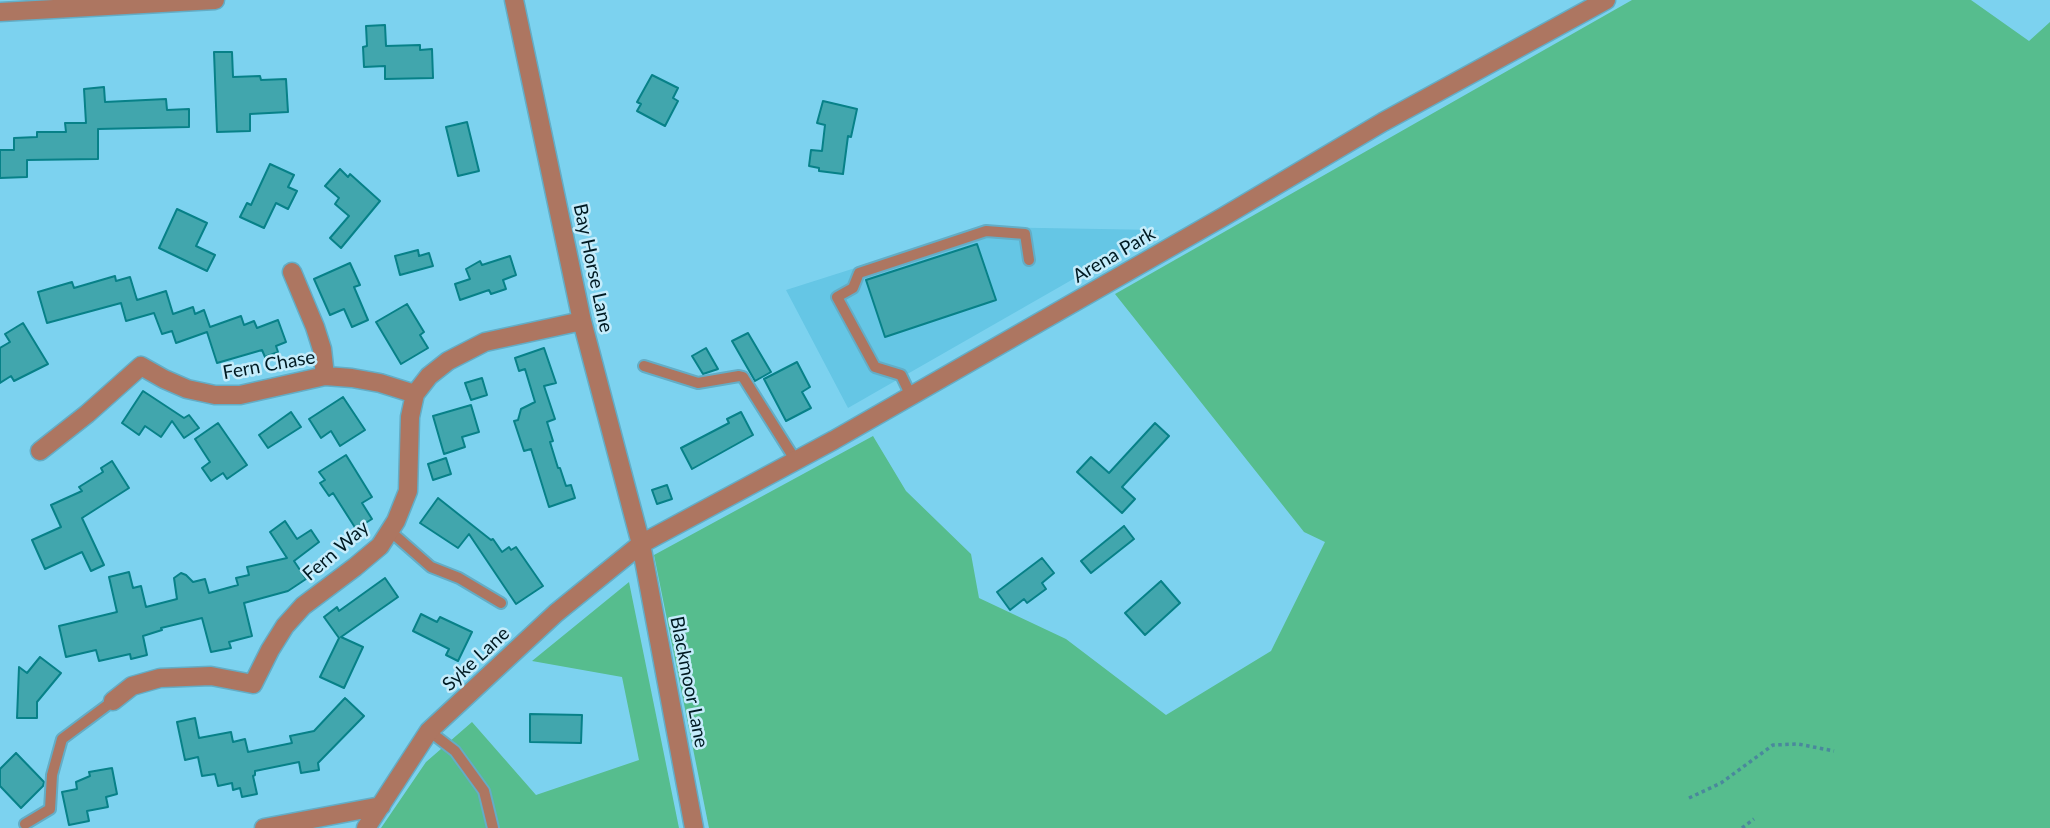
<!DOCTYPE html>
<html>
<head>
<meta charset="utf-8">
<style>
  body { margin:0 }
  canvas { display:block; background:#7cd2ef }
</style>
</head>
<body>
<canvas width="2050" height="828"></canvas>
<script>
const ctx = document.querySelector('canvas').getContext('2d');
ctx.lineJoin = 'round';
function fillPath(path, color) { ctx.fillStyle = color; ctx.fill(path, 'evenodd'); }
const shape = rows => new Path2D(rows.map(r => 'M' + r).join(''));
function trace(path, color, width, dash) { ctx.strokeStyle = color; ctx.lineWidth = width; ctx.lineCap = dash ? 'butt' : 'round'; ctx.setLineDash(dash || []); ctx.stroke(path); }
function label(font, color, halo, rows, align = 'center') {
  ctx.font = font + ' Lato,sans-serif'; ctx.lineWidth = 5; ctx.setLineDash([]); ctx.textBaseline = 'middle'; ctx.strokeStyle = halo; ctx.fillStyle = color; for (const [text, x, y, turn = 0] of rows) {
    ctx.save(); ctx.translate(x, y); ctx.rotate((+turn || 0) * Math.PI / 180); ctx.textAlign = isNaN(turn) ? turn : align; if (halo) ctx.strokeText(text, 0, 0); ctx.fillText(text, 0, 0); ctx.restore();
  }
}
const built = shape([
  [984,227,1159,230,848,408,786,290]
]);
const green = shape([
  [1632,0,1971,0,2029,41,2050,22,2050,828,709,828,654,555,873,436,906,491,971,554,979,598,1066,639,1166,715,1271,651,1325,542,1304,532,1115,294],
  [629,582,679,828,381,828,426,762,472,722,536,795,639,760,622,677,532,661]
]);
const building = shape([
  [385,25,386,46,420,45,420,50,432,49,433,78,385,79,385,66,364,67,363,47,367,46,366,26,385,25],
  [214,52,232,52,233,77,260,76,261,80,286,79,288,112,250,114,250,131,217,132,214,52],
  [652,75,678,88,673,98,678,101,665,126,637,111,641,104,637,102,652,75],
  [104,87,105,102,166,99,167,110,189,109,189,127,98,129,98,159,27,160,27,177,0,178,0,150,14,150,14,138,37,137,37,132,66,132,65,123,86,123,84,89,104,87],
  [823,101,857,109,851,137,848,136,843,174,819,171,819,168,809,166,811,150,822,151,825,125,817,123,823,101],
  [467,122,479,171,458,176,446,127,467,122],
  [270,164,294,175,288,187,297,191,288,209,276,203,264,228,240,217,247,203,251,205,270,164],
  [340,169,348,177,350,174,380,201,341,248,330,238,349,216,335,204,339,198,325,186,340,169],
  [177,209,207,223,196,246,215,255,207,271,159,248,177,209],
  [977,244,996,300,885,337,866,280,977,244],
  [418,250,419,256,429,253,433,266,400,275,395,256,418,250],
  [510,256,516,275,503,280,506,289,491,294,489,290,460,300,455,284,470,279,466,269,480,261,482,265,510,256],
  [350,263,360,285,354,287,368,320,352,327,344,309,330,315,314,279,350,263],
  [115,276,116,281,130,277,137,300,166,291,173,314,193,307,195,314,204,310,210,327,241,316,244,325,254,321,257,328,278,320,286,342,276,346,278,352,265,357,262,350,217,363,207,332,176,343,172,331,162,334,154,313,126,321,121,303,47,323,38,292,72,282,74,288,115,276],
  [407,304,424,332,420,335,428,348,401,364,376,322,407,304],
  [23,323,48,364,14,381,11,376,0,383,0,348,10,342,5,334,23,323],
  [748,333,771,372,755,381,732,341,748,333],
  [544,348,556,383,544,386,555,419,547,422,553,441,550,442,558,468,560,468,566,486,571,485,575,498,549,507,531,449,524,451,514,421,518,420,521,409,535,402,525,369,519,371,515,358,544,348],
  [706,348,718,369,703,374,692,356,706,348],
  [797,362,810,387,802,392,811,408,786,421,764,379,797,362],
  [482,378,487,395,471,400,465,383,482,378],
  [143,391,184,418,189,415,199,428,184,438,172,421,161,437,145,426,139,435,122,423,143,391],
  [343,397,365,430,340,446,331,431,321,438,309,419,343,397],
  [471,405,479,432,462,437,465,447,444,454,433,416,471,405],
  [291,412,301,427,268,448,259,435,291,412],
  [741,412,753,435,692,469,681,448,729,423,727,419,741,412],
  [218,423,247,465,227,479,223,473,211,481,202,468,210,462,195,439,218,423],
  [1155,423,1169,436,1122,487,1135,499,1122,513,1077,472,1091,457,1109,473,1155,423],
  [346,455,372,497,362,503,372,519,356,529,333,493,329,496,320,483,325,480,319,472,346,455],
  [446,458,451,474,433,480,428,464,446,458],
  [112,461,129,488,82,518,104,565,91,571,82,552,45,569,32,540,61,527,51,505,82,491,79,487,103,472,101,468,112,461],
  [667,485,672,499,657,504,652,490,667,485],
  [438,498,491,540,493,539,502,552,509,547,511,550,516,547,543,586,516,604,469,534,458,548,420,523,438,498],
  [285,521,297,539,311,530,319,542,294,561,306,579,288,591,244,603,252,636,229,642,231,648,211,652,202,618,161,628,162,630,143,636,147,655,131,659,130,654,99,661,96,650,66,657,59,626,117,612,109,577,129,572,133,588,141,586,146,607,177,599,174,578,181,573,186,575,193,582,205,579,209,593,238,585,236,578,249,575,247,567,287,558,270,532,285,521],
  [1124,526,1134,539,1091,573,1081,561,1124,526],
  [1042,558,1054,573,1042,583,1046,589,1027,603,1024,599,1010,610,997,592,1042,558],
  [385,578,398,597,341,637,363,647,344,688,320,677,339,638,324,617,337,607,339,611,385,578],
  [1161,581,1180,603,1145,635,1125,613,1161,581],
  [421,614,437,622,440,617,472,632,458,661,446,655,449,649,413,631,421,614],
  [40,657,61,673,37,702,37,718,17,718,19,667,27,673,40,657],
  [345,698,364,716,318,763,319,770,301,773,299,762,255,771,255,775,253,776,257,794,242,797,240,788,233,790,232,783,218,786,215,774,202,776,198,757,185,760,177,722,195,718,199,738,231,732,233,742,245,739,248,752,292,743,290,736,314,731,345,698],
  [530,714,582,715,581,743,530,742,530,714],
  [16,753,44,782,43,786,21,808,0,786,0,769,16,753],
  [112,768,117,794,106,797,108,807,87,811,89,821,69,825,62,792,77,789,76,782,90,776,89,772,112,768]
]);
const path = shape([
  [1689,798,1721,783,1773,745,1798,744,1834,751],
  [1742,828,1754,819]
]);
const service = shape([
  [644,366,698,383,739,376,743,377,796,461],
  [911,396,901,375,875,367,837,297,853,288,859,273,986,231,1025,234,1029,260],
  [390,531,431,567,459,578,501,603],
  [429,731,455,751,484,791,493,828],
  [25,824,50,809,52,775,62,739,113,701]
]);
const minor = shape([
  [514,0,582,321,641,544,694,828],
  [0,12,215,0],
  [292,272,315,327,322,349,325,376],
  [40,451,87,414,141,366,164,379,187,389,215,395,240,395,325,376,352,378,380,383,415,394],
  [113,701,132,686,160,678,211,676,253,684,270,650,285,626,303,606,355,567,380,546,396,521,408,491,410,417,415,394,429,376,448,361,485,342,582,321],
  [264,828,381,806],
  [366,828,429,731,556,613,641,544,834,440,1223,217,1383,122,1606,0]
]);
const streetNames = [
  ["Arena Park",1114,255,-30],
  ["Bay Horse Lane",593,268,78],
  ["Fern Chase",269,365,-10],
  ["Fern Way",336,551,-41],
  ["Syke Lane",476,659,-43],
  ["Blackmoor Lane",689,682,79]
];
fillPath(built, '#65c6e5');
fillPath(green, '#56bd8e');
fillPath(building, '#41a6ad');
trace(building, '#078188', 2);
trace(service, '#63adc6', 14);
trace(minor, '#63adc6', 21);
trace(path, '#4a889c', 3.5, [3.5, 3.5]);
trace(service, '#ad7661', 10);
trace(minor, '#ad7661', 18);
label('19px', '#001a22', '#c4ecfb', streetNames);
</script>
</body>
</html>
